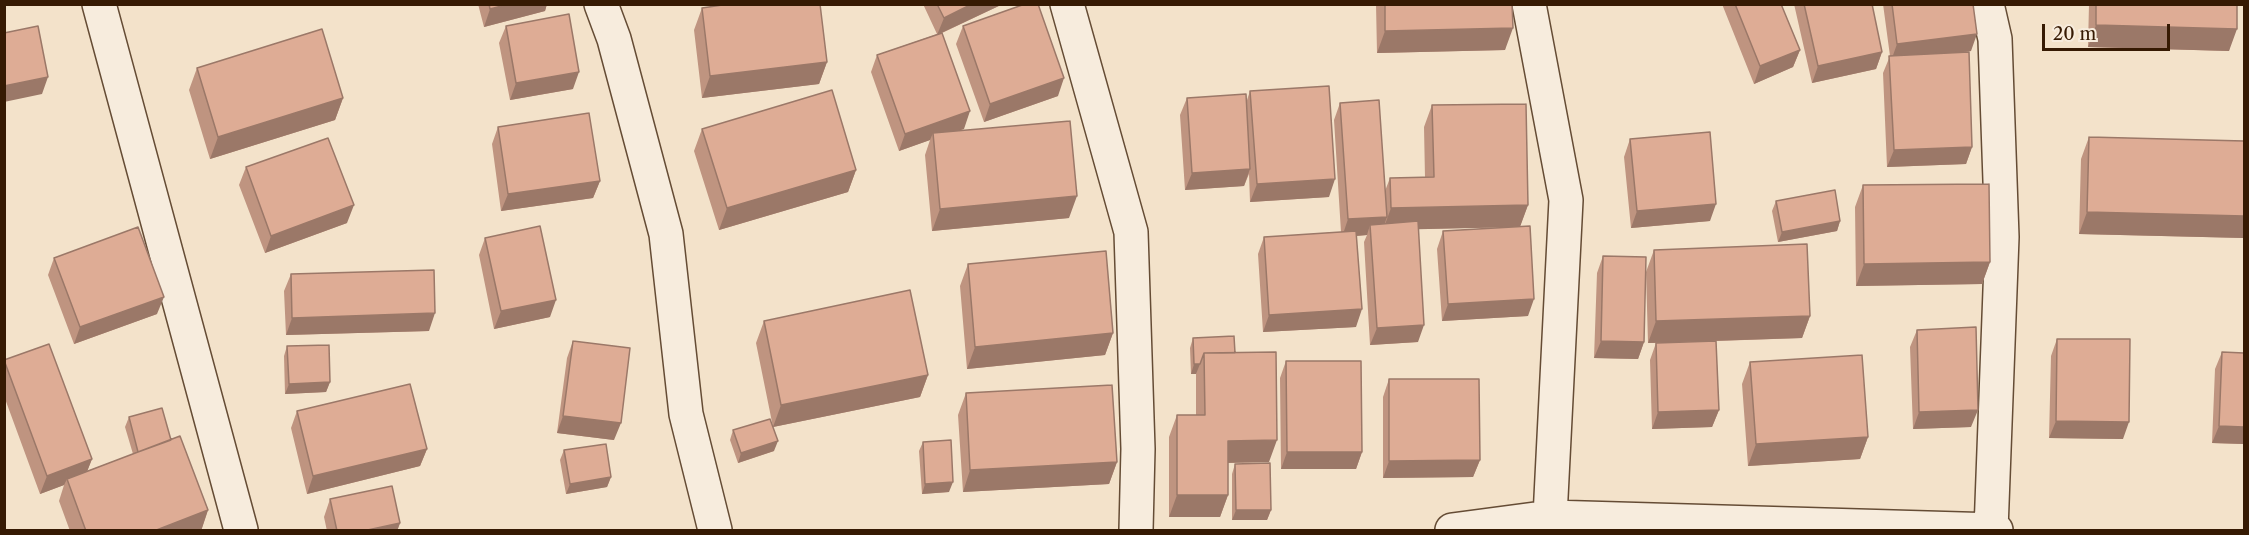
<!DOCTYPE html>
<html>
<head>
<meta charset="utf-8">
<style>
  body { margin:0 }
  #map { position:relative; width:2249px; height:535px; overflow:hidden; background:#f3e2ca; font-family:"Libre Caslon Text",serif }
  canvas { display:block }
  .frame { position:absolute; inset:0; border:6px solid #361a03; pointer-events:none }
  .scale { position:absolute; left:2042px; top:24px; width:128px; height:27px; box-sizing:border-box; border:3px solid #361a03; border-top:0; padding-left:8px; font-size:18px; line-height:21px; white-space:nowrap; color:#361a03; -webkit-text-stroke:4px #f7ecdd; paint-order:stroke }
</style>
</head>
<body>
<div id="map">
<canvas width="2249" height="535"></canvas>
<div class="frame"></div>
<div class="scale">20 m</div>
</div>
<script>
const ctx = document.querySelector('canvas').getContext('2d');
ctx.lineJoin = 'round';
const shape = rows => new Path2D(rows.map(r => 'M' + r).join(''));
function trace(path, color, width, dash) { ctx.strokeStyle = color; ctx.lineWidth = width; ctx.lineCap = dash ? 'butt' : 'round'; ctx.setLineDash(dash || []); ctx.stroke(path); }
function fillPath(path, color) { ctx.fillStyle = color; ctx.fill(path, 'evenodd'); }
const street = shape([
  [99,4,241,530],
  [601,4,614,39,666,234,686,414,715,530],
  [1067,4,1131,232,1138,449,1136,530],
  [1529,4,1566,200,1550,517],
  [1987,4,1995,39,2002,237,1991,530],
  [1452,530,1550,517,1996,530]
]);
const wall = shape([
  [478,4,547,4,545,11,484,27],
  [923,4,1003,4,942,33,964,129,957,131,1069,218,932,231,925,155,930,140,899,151,871,72,877,55,937,34],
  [1376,4,1512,4,1505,50,1377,53],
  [1722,4,1781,4,1800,50,1793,67,1754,84],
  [1794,4,1872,4,1882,52,1876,69,1812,83],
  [1883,4,1973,4,1971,51,1960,53,1972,147,1966,164,1887,167,1883,73,1890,56],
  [2089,4,2237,4,2229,51,2088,47],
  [702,8,827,62,819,84,702,98,694,30],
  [506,26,573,89,510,100,499,43],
  [963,26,1058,96,984,122,956,44],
  [197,68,343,98,335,120,210,159,189,90],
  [1250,91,1329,197,1250,202,1249,174,1244,186,1185,190,1180,115,1187,98,1246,103],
  [1340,103,1385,191,1390,178,1425,178,1424,127,1432,105,1528,205,1520,226,1528,316,1442,321,1437,249,1443,231,1509,227,1418,229,1418,342,1370,345,1364,242,1367,235,1357,236,1356,327,1263,332,1258,254,1264,237,1341,232,1334,120],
  [498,127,600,181,593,198,501,211,492,144],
  [702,129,856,170,848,192,719,230,694,151],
  [2089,137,2244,141,2244,238,2079,234,2081,159],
  [1630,139,1710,221,1631,228,1624,157],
  [246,167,347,223,265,253,239,185],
  [1863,185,1990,262,1982,284,1856,286,1855,207],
  [1776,201,1840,221,1837,231,1778,242,1772,211],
  [485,238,550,317,494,329,479,255],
  [1654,250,1810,316,1802,338,1716,341,1719,410,1712,427,1652,429,1650,360,1656,343,1648,343,1646,272],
  [1603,256,1644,342,1638,359,1594,358,1597,273],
  [54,258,157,314,74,344,48,275],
  [968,264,1113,333,1105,355,967,369,960,286],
  [291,274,429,331,286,335,284,291],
  [764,321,928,375,920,397,773,427,756,343],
  [1917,330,1971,427,1913,429,1910,347],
  [1193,338,1235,353,1269,462,1228,463,1228,495,1220,517,1169,517,1169,437,1177,415,1196,415,1196,374,1191,374,1190,348],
  [2057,339,2123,439,2049,438,2051,356],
  [573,341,614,440,557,433,567,358],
  [287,346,330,382,326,392,285,394,284,356],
  [2222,352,2244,444,2212,443,2215,369],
  [4,360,92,459,87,471,133,454,125,427,129,417,171,440,208,510,201,531,70,531,59,501,64,485,40,494,4,396],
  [1286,361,1362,452,1356,469,1281,469,1280,378],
  [1750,362,1868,437,1860,459,1748,466,1742,384],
  [1389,379,1480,460,1473,477,1383,478,1383,397],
  [966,393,1117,462,1109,484,963,492,958,415],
  [297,411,427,449,420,466,307,494,291,428],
  [733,430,774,451,738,463,730,440],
  [923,442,949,492,922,494,919,451],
  [564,450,611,477,607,487,566,494,560,460],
  [1235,464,1271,510,1267,520,1232,520,1232,474],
  [330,499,400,523,397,531,327,531,324,517]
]);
const shadedWall = shape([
  [509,4,547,4,545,11,484,27,490,9],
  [972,4,1003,4,937,35,944,18],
  [2096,25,2237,29,2229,51,2088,47],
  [1513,28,1505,50,1377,53,1385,31],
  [1977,34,1971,51,1891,61,1897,44],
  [1800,50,1793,67,1754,84,1760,66],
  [1882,52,1876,69,1812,83,1818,66],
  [827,62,819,84,702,98,710,76],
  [579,72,573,89,510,100,516,83],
  [48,77,42,94,4,102,4,86],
  [1064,78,1058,96,984,122,990,104],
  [343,98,335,120,210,159,218,137],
  [970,111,964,129,933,139,933,133,930,140,899,151,905,134],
  [1972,147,1966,164,1887,167,1894,150],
  [1250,169,1244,186,1185,190,1192,173],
  [856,170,848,192,719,230,727,208],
  [1335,179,1329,197,1250,202,1257,184],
  [600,181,593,198,501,211,508,194],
  [1077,196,1069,218,932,231,940,209],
  [1716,204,1710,221,1631,228,1637,211],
  [354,205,347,223,265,253,271,236],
  [1528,205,1520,227,1383,230,1391,208],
  [2087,212,2244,216,2244,238,2079,234],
  [1387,217,1381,234,1370,225,1367,235,1342,237,1348,219],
  [1840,221,1837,231,1778,242,1782,232],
  [1990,262,1982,284,1856,286,1864,264],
  [164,297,157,314,74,344,80,327],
  [1534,299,1528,316,1442,321,1448,304],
  [556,300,550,317,494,329,501,311],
  [1362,309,1356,327,1263,332,1269,315],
  [435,313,429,331,286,335,292,318],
  [1810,316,1802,338,1648,343,1656,321],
  [1424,325,1418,342,1370,345,1377,328],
  [1113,333,1105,355,967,369,975,347],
  [1601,341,1644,342,1638,359,1594,358],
  [1194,364,1200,364,1196,374,1191,374],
  [928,375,920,397,773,427,781,405],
  [330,382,326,392,285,394,289,384],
  [1719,410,1712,427,1652,429,1658,412],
  [1978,410,1971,427,1913,429,1919,412],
  [563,416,621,423,614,440,557,433],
  [2056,421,2129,422,2123,439,2049,438],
  [2219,426,2244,427,2244,444,2212,443],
  [1868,437,1860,459,1748,466,1756,444],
  [1277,440,1269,462,1220,463,1228,441],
  [778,441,774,451,738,463,741,453],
  [427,449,420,466,307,494,313,476],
  [1287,452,1362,452,1356,469,1281,469],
  [92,459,85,477,67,479,64,485,40,494,47,476],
  [1480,460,1473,477,1383,478,1389,461],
  [1117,462,1109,484,963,492,970,470],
  [611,477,607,487,566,494,570,484],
  [953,482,949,492,922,494,925,484],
  [1177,495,1228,495,1220,517,1169,517],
  [208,510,201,531,154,531],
  [1236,510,1271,510,1267,520,1232,520],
  [400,523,397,531,363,531]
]);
const building = shape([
  [489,4,509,4,490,9,489,4],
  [729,4,820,4,827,62,710,76,702,8,729,4],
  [937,4,972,4,944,18,937,4],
  [1025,4,1038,4,1064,78,990,104,963,26,1025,4],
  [1385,4,1512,4,1513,28,1385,31,1385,4],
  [1735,4,1781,4,1800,50,1760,66,1735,4],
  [1804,4,1872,4,1882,52,1818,66,1804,4],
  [1892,4,1973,4,1977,34,1897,44,1892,4],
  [2096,4,2237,4,2237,29,2096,25,2096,4],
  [569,14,579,72,516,83,506,26,569,14],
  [38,26,48,77,4,86,4,33,38,26],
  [322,29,343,98,218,137,197,68,322,29],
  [942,33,970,111,905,134,877,55,942,33],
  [1969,52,1972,147,1894,150,1889,56,1969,52],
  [1329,86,1335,179,1257,184,1250,91,1329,86],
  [832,90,856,170,727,208,702,129,832,90],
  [1246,94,1250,169,1192,173,1187,98,1246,94],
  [1379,100,1387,217,1348,219,1340,103,1379,100],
  [1526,104,1528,205,1391,208,1390,178,1434,177,1432,105,1526,104],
  [589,113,600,181,508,194,498,127,589,113],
  [1070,121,1077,196,940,209,933,133,1070,121],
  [1710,132,1716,204,1637,211,1630,139,1710,132],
  [2089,137,2244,141,2244,216,2087,212,2089,137],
  [328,138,354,205,271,236,246,167,328,138],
  [1989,184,1990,262,1864,264,1863,185,1989,184],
  [1835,190,1840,221,1782,232,1776,201,1835,190],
  [1418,221,1424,325,1377,328,1370,225,1418,221],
  [540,226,556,300,501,311,485,238,540,226],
  [1530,226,1534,299,1448,304,1443,231,1530,226],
  [138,227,164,297,80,327,54,258,138,227],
  [1356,231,1362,309,1269,315,1264,237,1356,231],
  [1807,244,1810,316,1656,321,1654,250,1807,244],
  [1106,251,1113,333,975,347,968,264,1106,251],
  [1603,256,1646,257,1644,342,1601,341,1603,256],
  [434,270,435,313,292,318,291,274,434,270],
  [910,290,928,375,781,405,764,321,910,290],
  [1976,327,1978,410,1919,412,1917,330,1976,327],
  [1234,336,1235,353,1204,353,1200,364,1194,364,1193,338,1234,336],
  [2057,339,2130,339,2129,422,2056,421,2057,339],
  [573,341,630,348,621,423,563,416,573,341],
  [1716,341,1719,410,1658,412,1656,343,1716,341],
  [49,344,92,459,47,476,4,360,49,344],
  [329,345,330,382,289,384,287,346,329,345],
  [1276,352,1277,440,1228,441,1228,495,1177,495,1177,415,1205,415,1204,353,1276,352],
  [2222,352,2244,353,2244,427,2219,426,2222,352],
  [1862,355,1868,437,1756,444,1750,362,1862,355],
  [1286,361,1361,361,1362,452,1287,452,1286,361],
  [1389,379,1479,379,1480,460,1389,461,1389,379],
  [410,384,427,449,313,476,297,411,410,384],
  [1112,385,1117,462,970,470,966,393,1112,385],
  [162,408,171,440,138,452,129,417,162,408],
  [770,419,778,441,741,453,733,430,770,419],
  [180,436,208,510,154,531,86,531,67,479,180,436],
  [951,440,953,482,925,484,923,442,951,440],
  [606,444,611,477,570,484,564,450,606,444],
  [1270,463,1271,510,1236,510,1235,464,1270,463],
  [392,486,400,523,363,531,337,531,330,499,392,486]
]);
trace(street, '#654c35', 36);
trace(street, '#f7ecdd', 33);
fillPath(wall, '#bf9480');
fillPath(shadedWall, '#9b7868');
fillPath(building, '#deac95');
trace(building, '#9b7868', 1.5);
</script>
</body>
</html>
